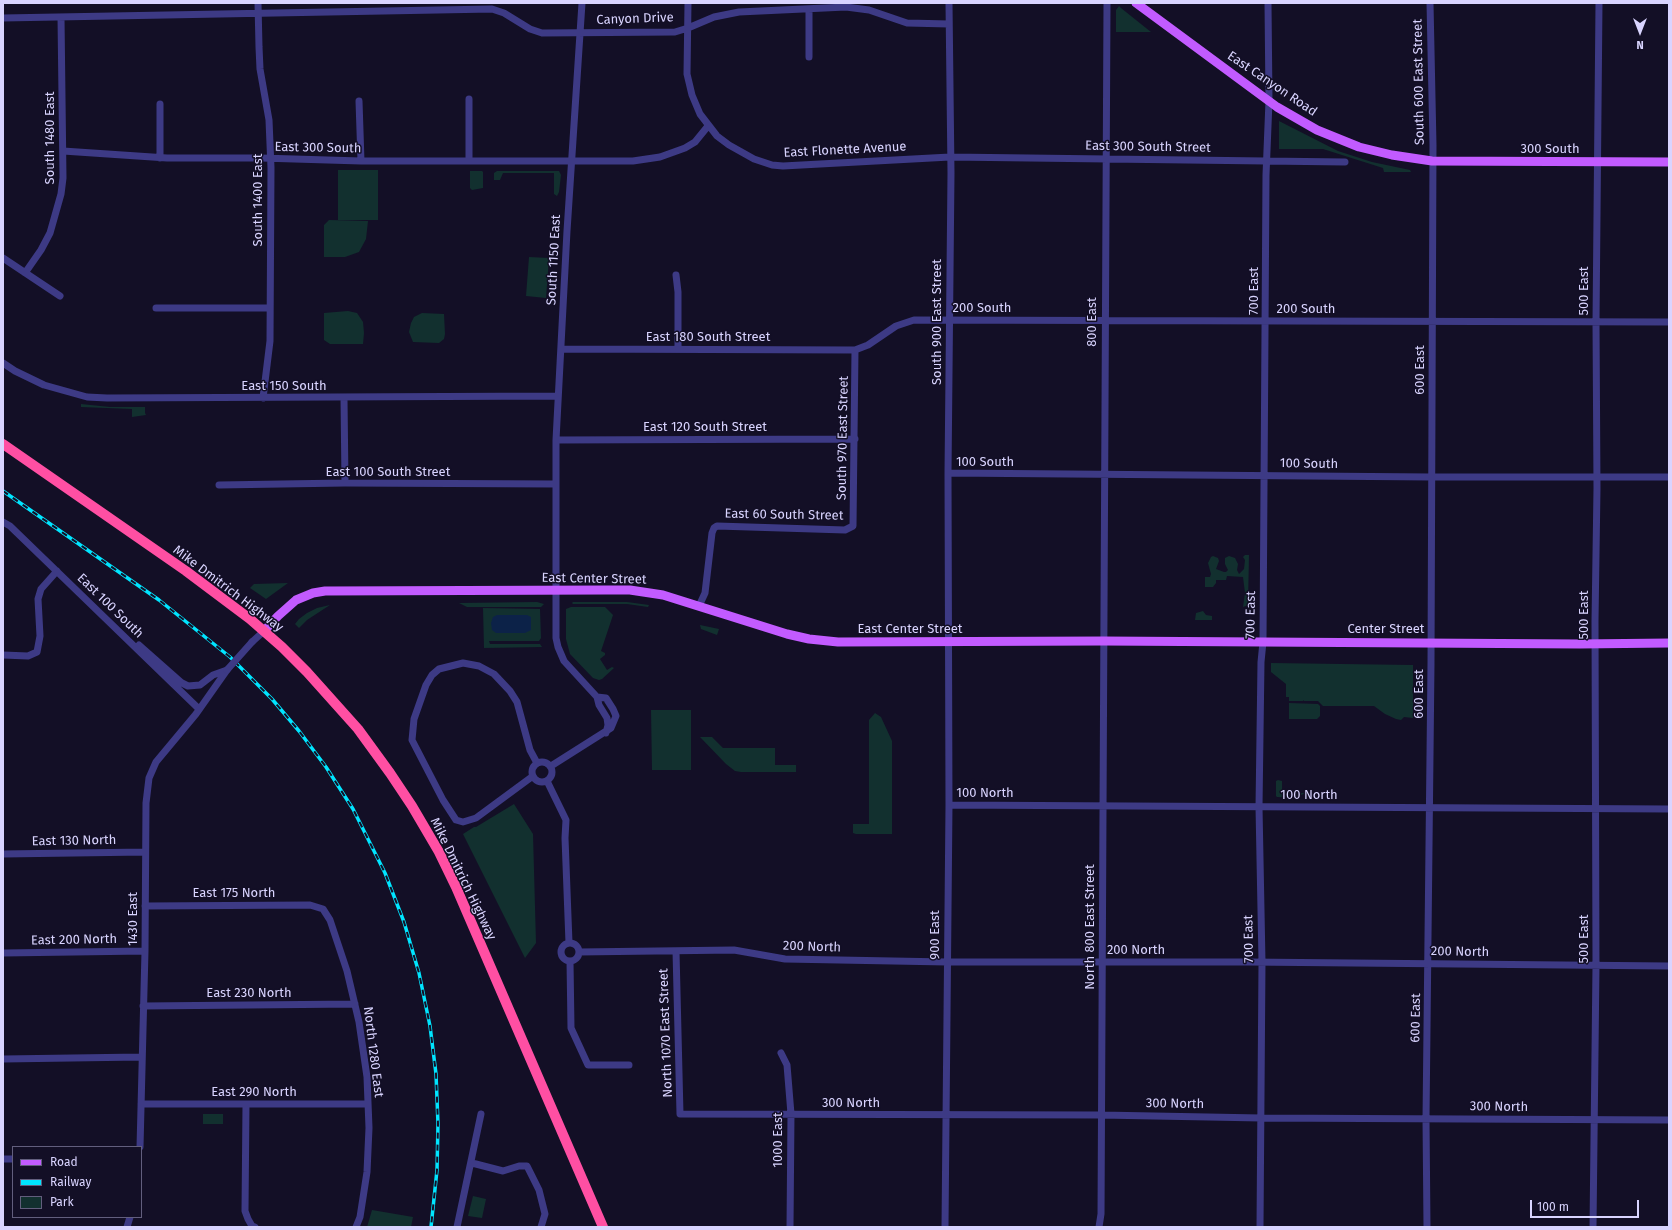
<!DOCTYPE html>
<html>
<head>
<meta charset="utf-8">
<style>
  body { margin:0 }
  #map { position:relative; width:1672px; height:1230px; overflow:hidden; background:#130f26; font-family:"Fira Sans",sans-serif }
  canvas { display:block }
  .frame { position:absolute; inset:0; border:4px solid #d9d4ff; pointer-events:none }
  .legend { position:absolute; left:12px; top:1146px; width:130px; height:72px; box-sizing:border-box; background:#130f26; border:1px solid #625e7d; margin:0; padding:5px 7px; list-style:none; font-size:12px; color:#d9d4ff }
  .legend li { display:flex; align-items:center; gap:8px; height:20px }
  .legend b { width:20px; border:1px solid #625e7d }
  .north { position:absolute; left:1620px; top:12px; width:40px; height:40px; -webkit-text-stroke:3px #130f26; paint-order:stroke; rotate:180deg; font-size:11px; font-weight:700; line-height:16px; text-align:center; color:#d9d4ff }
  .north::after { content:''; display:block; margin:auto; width:14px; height:18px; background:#d9d4ff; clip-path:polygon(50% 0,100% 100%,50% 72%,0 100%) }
  .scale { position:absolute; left:1530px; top:1200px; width:109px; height:18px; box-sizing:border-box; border:2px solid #d9d4ff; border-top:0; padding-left:5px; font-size:12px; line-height:14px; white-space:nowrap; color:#d9d4ff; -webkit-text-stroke:3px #130f26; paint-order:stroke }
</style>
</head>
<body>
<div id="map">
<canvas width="1672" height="1230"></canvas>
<div class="frame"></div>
<ul class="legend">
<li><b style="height:5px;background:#c25bff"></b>Road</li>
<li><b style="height:5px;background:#00e5ff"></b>Railway</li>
<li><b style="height:11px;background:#12302f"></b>Park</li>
</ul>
<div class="north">N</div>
<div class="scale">100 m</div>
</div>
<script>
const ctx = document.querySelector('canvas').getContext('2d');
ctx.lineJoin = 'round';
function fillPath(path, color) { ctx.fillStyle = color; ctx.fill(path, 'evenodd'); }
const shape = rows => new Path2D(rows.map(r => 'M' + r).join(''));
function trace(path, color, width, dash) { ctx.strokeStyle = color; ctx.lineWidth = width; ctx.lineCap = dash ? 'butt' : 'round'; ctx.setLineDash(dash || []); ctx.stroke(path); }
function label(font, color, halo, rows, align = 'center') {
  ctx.font = font + ' "Fira Sans",sans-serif'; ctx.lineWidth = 3; ctx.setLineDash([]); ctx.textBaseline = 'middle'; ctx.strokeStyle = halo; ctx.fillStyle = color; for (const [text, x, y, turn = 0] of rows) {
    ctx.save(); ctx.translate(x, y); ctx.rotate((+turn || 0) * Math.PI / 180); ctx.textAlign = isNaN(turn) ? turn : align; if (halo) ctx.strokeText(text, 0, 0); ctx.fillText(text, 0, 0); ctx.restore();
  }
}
const green = shape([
  [1119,6,1121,8,1151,32,1116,32,1116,10],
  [1279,121,1338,151,1372,162,1410,170,1411,172,1384,172,1383,168,1323,149,1279,149],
  [338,170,378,170,378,220,338,220],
  [470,171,482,171,483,172,483,188,472,190,470,188],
  [497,171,559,171,561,175,559,192,557,196,554,194,554,173,503,173,500,180,494,180,494,173],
  [329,220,368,221,366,239,359,252,345,257,324,257,324,225],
  [529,257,549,258,546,298,526,296],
  [348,311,357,313,363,322,364,333,363,344,330,344,324,340,324,313],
  [422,313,444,314,445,334,444,339,439,343,413,342,409,332,411,323,414,317],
  [81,404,110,407,145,407,145,413,146,415,132,417,132,409,81,407],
  [1245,555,1249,555,1248,605,1243,607,1245,593,1243,577,1227,576,1226,580,1216,580,1216,583,1213,587,1205,587,1205,577,1210,577,1211,574,1208,563,1211,557,1213,556,1218,558,1219,561,1216,569,1224,572,1226,572,1228,570,1225,564,1225,558,1229,556,1235,558,1238,564,1237,570,1239,574,1244,569,1245,560,1243,557],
  [288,583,266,599,250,588,254,584],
  [537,602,544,604,541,607,467,607,459,603],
  [573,602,627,602,649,605,648,607,627,604,573,604,572,603],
  [330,605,307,620,299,628,295,624,299,619,307,613,317,608],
  [571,607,605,607,613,615,601,651,605,653,605,655,600,659,607,670,612,667,614,668,602,679,599,680,593,678,570,654,566,639,566,609],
  [483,608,540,609,541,638,539,641,489,641,490,644,540,644,542,647,484,648],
  [1203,611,1206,615,1212,616,1212,620,1195,620,1196,613],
  [700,625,719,629,717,635,701,629],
  [1271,663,1413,665,1413,718,1404,717,1401,720,1396,719,1385,714,1374,706,1323,706,1318,701,1304,701,1304,700,1303,701,1289,701,1289,697,1286,697,1286,684,1271,672],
  [1289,703,1318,704,1320,706,1320,716,1317,719,1289,719],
  [651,710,691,710,691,770,652,770],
  [875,713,881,717,892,741,892,834,856,834,853,833,853,824,869,824,869,720],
  [700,737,712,737,723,748,775,748,775,765,796,765,796,772,741,772,735,771,726,764],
  [1278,780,1282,781,1282,795,1289,796,1289,795,1299,795,1299,793,1305,793,1296,798,1277,797,1276,796,1276,781],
  [514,804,533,834,536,943,525,958,463,834,474,827,476,827],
  [203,1114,223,1114,223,1124,203,1124],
  [473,1196,486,1199,482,1218,468,1216],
  [372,1210,413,1217,411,1227,367,1227]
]);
const water = shape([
  [497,615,527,615,531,617,531,630,525,633,496,633,492,630,491,623,493,617]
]);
const minor = shape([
  [258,3,259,47,260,69,269,120,271,168,270,341,263,398],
  [582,3,567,231,556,440,556,638,558,647,564,661,597,697,599,705,607,718,608,725,606,733],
  [688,3,687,74,692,95,700,114,717,136,729,145,754,159,772,165,783,166,950,157,1345,162],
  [3,18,492,9,504,13,530,29,542,33,675,32,688,28,714,17,739,12,846,7,869,10,907,23,949,24],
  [809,57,809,10],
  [469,99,469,161],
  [359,101,361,161],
  [63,151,167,158,261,158,361,161,633,161,660,157,685,148,695,142,708,126],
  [160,158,160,104],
  [3,258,60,296],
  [25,273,41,250,50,233,61,194,63,178,61,17],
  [676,275,678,292,678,349],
  [156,308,270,308],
  [561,349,855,350,868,345,896,326,914,320,1669,322],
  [3,363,15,371,44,385,87,397,107,398,558,396],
  [344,398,345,483],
  [556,440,855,439],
  [948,473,1431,477,1669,477],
  [219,485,345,483,556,484],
  [3,522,10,526,199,709],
  [699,606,705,593,712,533,714,528,717,526,845,530,853,526,855,350],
  [252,642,264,631],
  [139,645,182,683,188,686,200,685,213,675,227,670],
  [3,655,28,656,37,652,40,636,38,599,41,589,57,571],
  '532 772a10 10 0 1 1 20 0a10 10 0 1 1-20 0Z',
  [551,766,611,728,616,716,613,709,606,698,597,697],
  [533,776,476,818,463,822,456,820,443,800,412,740,414,719,426,685,432,675,439,669,463,663,479,666,494,674,510,691,517,702,530,750,537,763],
  [547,781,566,820,565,838,569,943],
  [949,805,1669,809],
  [3,854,145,852],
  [145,906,310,905,323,909,330,920,347,971,359,1022,367,1077,369,1128,367,1172,360,1217,356,1227],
  '561 952a9 9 0 1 1 18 0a9 9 0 1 1-18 0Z',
  [676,951,680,1114,1101,1115,1261,1118,1669,1120],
  [579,952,734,950,785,959,947,962,1248,962,1669,966],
  [3,953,145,951],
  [570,961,571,1028,588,1065,629,1065],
  [143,1006,355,1004],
  [781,1053,787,1065,791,1114,790,1227],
  [3,1059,141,1057],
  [141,1104,368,1104],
  [246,1104,245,1211,248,1219,252,1226,255,1227],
  [140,1147,145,951,146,803,149,778,156,762,196,714,227,670],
  [3,1159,13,1159],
  [472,1163,503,1171,519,1166,527,1166,539,1190,545,1214,541,1227],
  [127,1227,130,1217],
  [457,1227,481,1114],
  [945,1227,949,805,948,473,951,173,949,3],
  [1099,1227,1101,1214,1107,3],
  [1260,1227,1262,962,1259,807,1261,662,1263,642,1266,175,1269,101,1268,3],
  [1427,1227,1426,1119,1431,664,1433,145,1430,3],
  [1593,1227,1596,965,1595,621,1597,488,1596,322,1599,3]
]);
const major = shape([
  [1136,3,1277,107,1317,130,1359,147,1392,155,1432,161,1669,162],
  [264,631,278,616,296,600,313,593,325,591,605,590,630,590,663,595,787,634,809,639,838,642,1103,641,1580,644,1669,643]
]);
const highway = shape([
  [3,444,186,571,250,619,282,647,307,672,358,729,390,773,412,806,439,852,456,887,603,1227]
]);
const rail = shape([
  [3,491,159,600,230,657,272,699,299,731,326,767,353,809,385,873,404,922,419,973,430,1026,436,1074,438,1124,437,1170,431,1227]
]);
const minorBridge = shape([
  [227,670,252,642]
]);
const streetNames = [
  ["Canyon Drive",635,19,-2],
  ["South 600 East Street",1419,82,-91],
  ["East Canyon Road",1272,84,34],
  ["South 1480 East",50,138,-90],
  ["East 300 South Street",1148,147,1],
  ["East 300 South",318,148,1],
  ["300 South",1550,149],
  ["East Flonette Avenue",845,150,-3],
  ["South 1400 East",258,200,-90],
  ["South 1150 East",554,260,-87],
  ["700 East",1254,291,-90],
  ["500 East",1584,291,-90],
  ["200 South",982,308],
  ["200 South",1306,309],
  ["South 900 East Street",937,322,-90],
  ["800 East",1092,322,-90],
  ["East 180 South Street",708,337],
  ["600 East",1420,370,-90],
  ["East 150 South",284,386],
  ["East 120 South Street",705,427],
  ["South 970 East Street",843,438,-89],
  ["100 South",985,462],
  ["100 South",1309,464,1],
  ["East 100 South Street",388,472],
  ["East 60 South Street",784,515,1],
  ["East Center Street",594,579,1],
  ["Mike Dmitrich Highway",228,589,37],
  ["East 100 South",110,606,44],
  ["700 East",1251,615,-89],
  ["500 East",1584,615,-90],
  ["East Center Street",910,629],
  ["Center Street",1386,629],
  ["600 East",1419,694,-90],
  ["100 North",985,793],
  ["100 North",1309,795],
  ["East 130 North",74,841,-1],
  ["Mike Dmitrich Highway",463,879,64],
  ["East 175 North",234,893],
  ["1430 East",133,919,-90],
  ["North 800 East Street",1090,927,-90],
  ["900 East",935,935,-90],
  ["700 East",1249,939,-91],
  ["500 East",1584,939,-90],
  ["East 200 North",74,940,-1],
  ["200 North",812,947,2],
  ["200 North",1136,950],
  ["200 North",1460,952,1],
  ["East 230 North",249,993],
  ["600 East",1416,1018,-89],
  ["North 1070 East Street",666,1033,-92],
  ["North 1280 East",373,1052,83],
  ["East 290 North",254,1092],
  ["300 North",851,1103],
  ["300 North",1175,1104,1],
  ["300 North",1499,1107,1],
  ["1000 East",778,1140,-90]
];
fillPath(green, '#12302f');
fillPath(water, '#0c2248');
trace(minor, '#3d3a85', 7);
trace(major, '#c25bff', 9);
trace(highway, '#ff4fa3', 10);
trace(rail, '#00e5ff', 3.5);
trace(rail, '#130f26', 2, [6]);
trace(minorBridge, '#3d3a85', 7);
label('13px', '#d9d4ff', '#130f26', streetNames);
</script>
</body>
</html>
